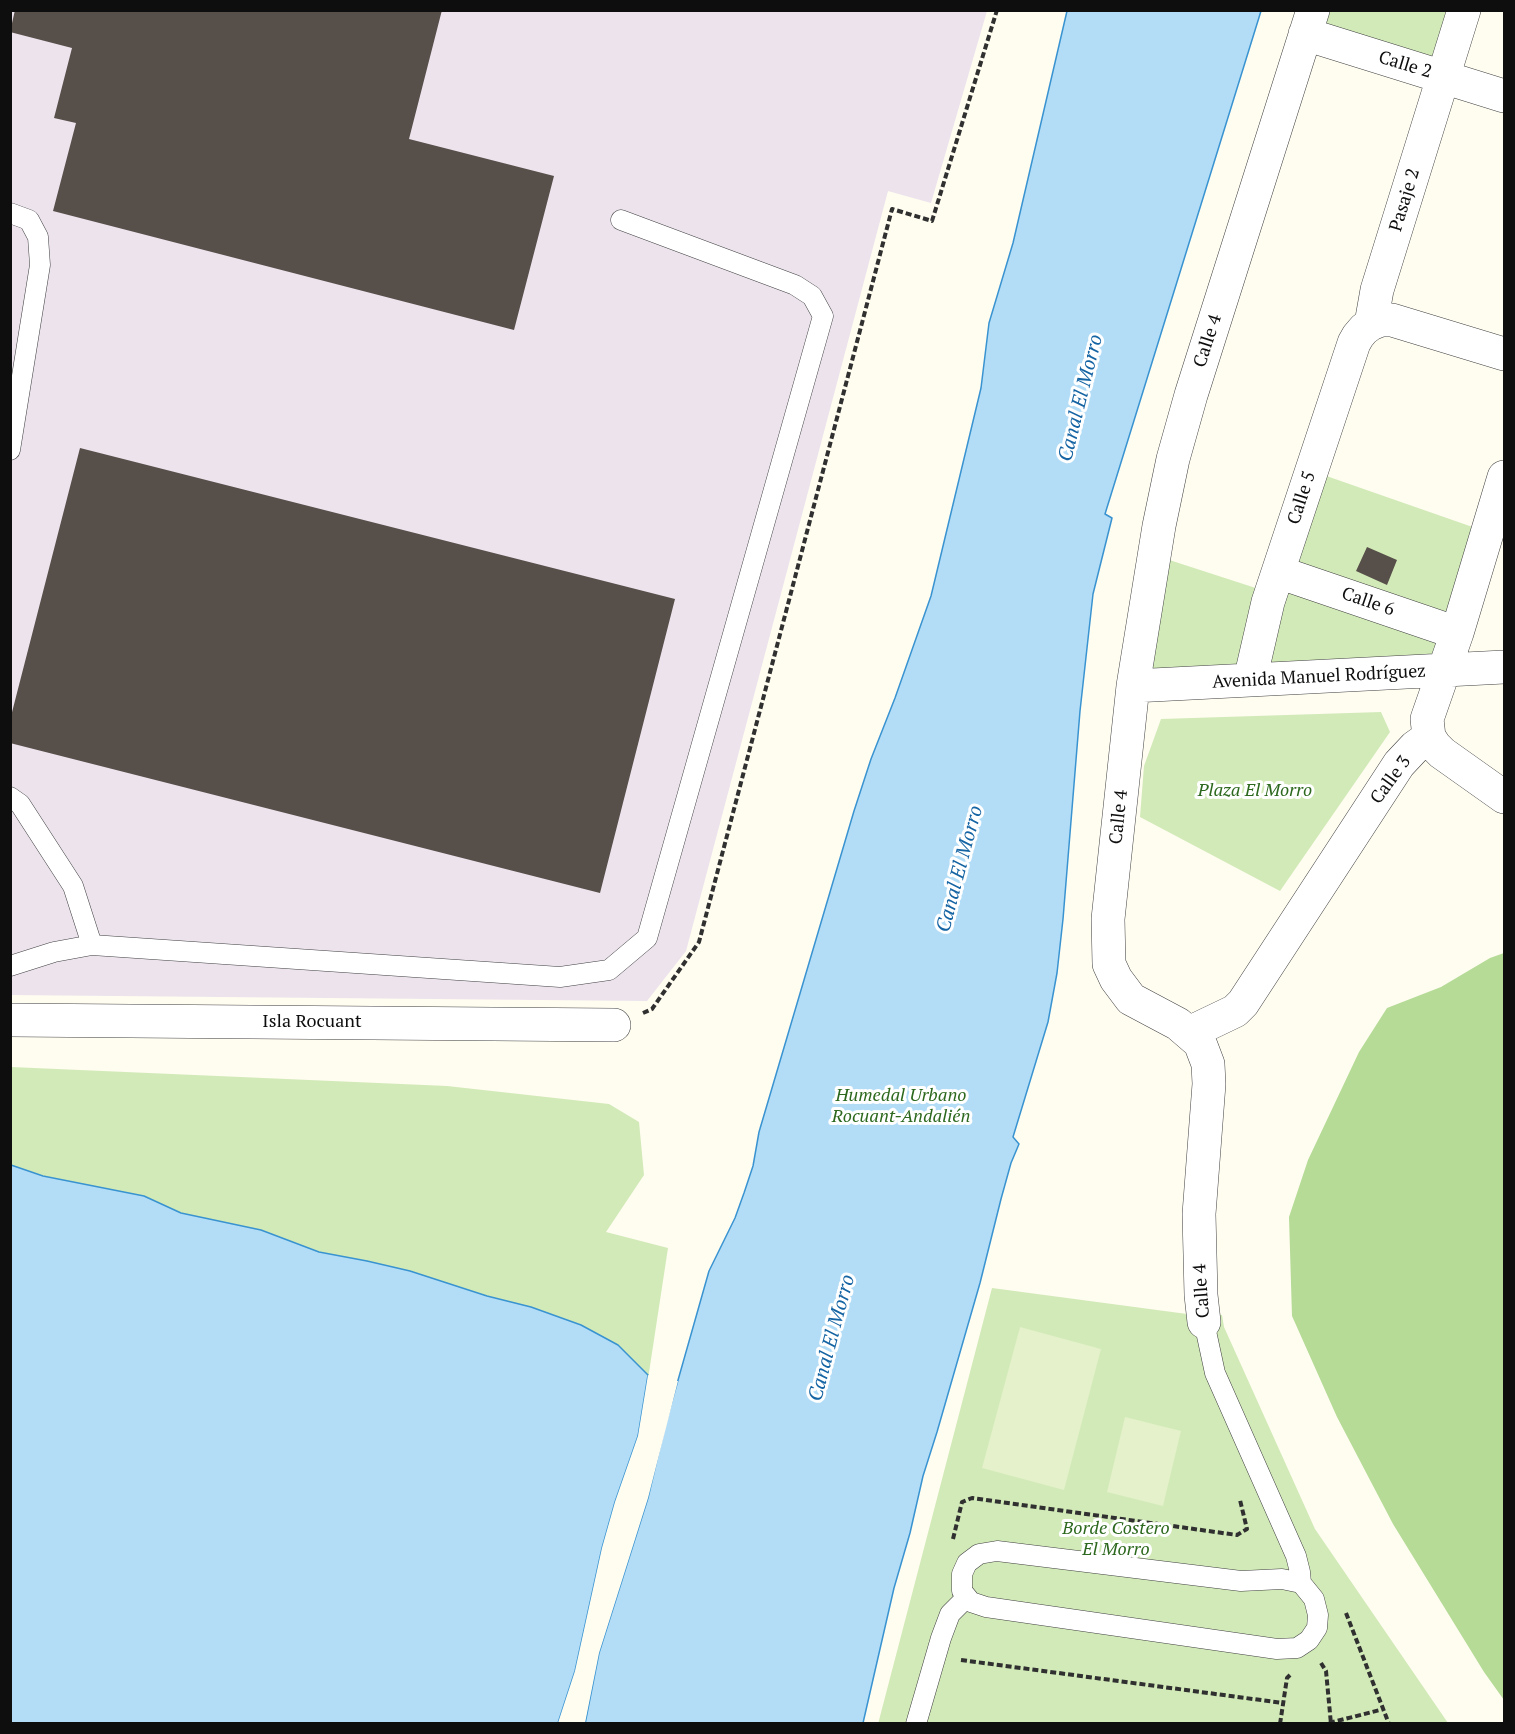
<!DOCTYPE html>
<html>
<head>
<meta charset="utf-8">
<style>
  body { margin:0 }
  #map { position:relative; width:1515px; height:1734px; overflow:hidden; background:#fffcf0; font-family:"PT Serif",serif }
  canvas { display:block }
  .frame { position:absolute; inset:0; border:12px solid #0e0e0e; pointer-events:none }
</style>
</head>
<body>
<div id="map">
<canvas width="1515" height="1734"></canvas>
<div class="frame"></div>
</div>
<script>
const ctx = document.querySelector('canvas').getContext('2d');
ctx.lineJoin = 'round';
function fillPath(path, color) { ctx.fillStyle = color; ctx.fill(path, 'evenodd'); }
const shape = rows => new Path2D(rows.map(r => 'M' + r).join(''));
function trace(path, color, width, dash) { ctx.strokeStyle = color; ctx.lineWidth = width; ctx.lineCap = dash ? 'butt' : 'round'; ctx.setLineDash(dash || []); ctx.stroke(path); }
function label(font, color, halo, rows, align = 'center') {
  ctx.font = font + ' "PT Serif",serif'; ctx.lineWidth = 6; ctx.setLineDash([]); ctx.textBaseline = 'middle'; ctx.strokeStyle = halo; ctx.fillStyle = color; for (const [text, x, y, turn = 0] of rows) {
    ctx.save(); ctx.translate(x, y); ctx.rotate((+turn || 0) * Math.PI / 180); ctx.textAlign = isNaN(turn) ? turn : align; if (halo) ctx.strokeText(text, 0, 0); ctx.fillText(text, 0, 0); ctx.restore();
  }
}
const industrial = shape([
  [11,11,987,11,931,203,888,191,686,951,647,1001,11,995]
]);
const green = shape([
  [1320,11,1458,11,1440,68,1313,31],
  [1315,472,1484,531,1454,627,1284,570],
  [1157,556,1268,592,1248,678,1135,684],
  [1279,575,1454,634,1443,668,1252,677],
  [1381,712,1390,732,1280,891,1140,817,1144,766,1161,719],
  [11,1067,447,1086,609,1104,639,1122,644,1175,606,1232,668,1248,646,1392,602,1548,575,1671,558,1723,11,1298],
  [992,1288,1187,1314,1222,1315,1224,1327,1315,1529,1448,1723,878,1724]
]);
const forest = shape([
  [1504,953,1504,1700,1484,1672,1393,1524,1337,1417,1292,1316,1289,1217,1308,1160,1359,1052,1387,1008,1441,987,1490,958]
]);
const pitch = shape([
  [1020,1327,1101,1349,1064,1490,982,1468],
  [1125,1417,1181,1431,1163,1506,1107,1492]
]);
const water = shape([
  [1067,11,1261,11,1105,514,1112,518,1093,594,1080,711,1063,919,1057,973,1048,1022,1013,1137,1019,1144,1011,1163,1001,1199,980,1283,937,1432,923,1476,910,1533,894,1588,863,1723,585,1724,599,1653,648,1498,665,1426,709,1271,735,1218,744,1193,753,1166,759,1132,854,811,871,759,895,698,931,596,981,388,989,323,1013,243,1067,11],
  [11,1165,43,1176,144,1196,181,1213,261,1230,319,1252,367,1261,410,1271,487,1296,531,1307,581,1325,618,1345,648,1375,638,1436,615,1502,602,1548,575,1671,558,1723,11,1724,11,1165]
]);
const pier = shape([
  [648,1375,651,1376,649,1393,641,1436,618,1502,605,1549,577,1672,561,1724,558,1723,575,1671,602,1548,615,1502,638,1436],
  [675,1381,678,1381,648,1498,599,1653,585,1723,582,1724,596,1652,645,1497]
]);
const building = shape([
  [15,10,442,10,409,139,554,176,514,330,53,211,76,123,54,118,72,48,10,32],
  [80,448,675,599,600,893,10,743,10,720],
  [1367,547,1397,560,1387,585,1356,571]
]);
const path = shape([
  [643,1013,652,1009,699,942,892,209,932,221,997,10],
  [953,1539,962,1502,972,1498,1237,1535,1247,1529,1240,1500],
  [1346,1613,1389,1724],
  [961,1660,1283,1703],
  [1321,1663,1326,1671,1331,1724],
  [1329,1723,1384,1709],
  [1280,1724,1287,1678,1290,1675]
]);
const lane = shape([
  [10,213,29,220,38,237,40,265,10,450],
  [10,797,20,804,73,886,92,945],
  [10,966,54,952,92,945,560,977,609,970,647,938,823,316,812,296,795,285,621,220],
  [1204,1322,1215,1373,1296,1556,1300,1572,1301,1583],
  [997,1551,1241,1581,1282,1579,1301,1583,1314,1599,1318,1615,1317,1628,1309,1640,1297,1648,1277,1649,986,1607,971,1602,962,1591,962,1574,967,1563,979,1554,997,1551],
  [916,1724,941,1638,950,1614,967,1597]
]);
const street = shape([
  [1305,34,1504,96],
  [1371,324,1377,290,1464,10],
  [1504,477,1457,633,1427,719,1429,737,1435,746,1442,753,1504,797],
  [1278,572,1457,633],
  [1250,680,1268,602,1354,343,1358,336,1364,329,1371,324,1381,320,1392,320,1504,354],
  [1133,686,1504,667],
  [10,1020,614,1025],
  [1189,1033,1235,1011,1243,1003,1399,764,1415,747,1429,737],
  [1204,1322,1201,1295,1199,1214,1209,1084,1208,1064,1200,1043,1178,1024,1131,999,1116,979,1109,964,1108,919,1133,686,1159,526,1173,459,1191,395,1313,10]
]);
const streetNames = [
  ["Calle 2",1405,65,17],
  ["Pasaje 2",1405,200,-73],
  ["Calle 4",1208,341,-72],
  ["Calle 5",1302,498,-72],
  ["Calle 6",1368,602,19],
  ["Avenida Manuel Rodríguez",1319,677,-3],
  ["Calle 3",1391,780,-54],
  ["Calle 4",1119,817,-84],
  ["Isla Rocuant",312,1022],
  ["Calle 4",1202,1291,-94]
];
const parkNames = [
  ["Plaza El Morro",1255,791],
  ["Humedal Urbano",901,1096],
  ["Rocuant-Andalién",901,1117],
  ["Borde Costero",1116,1529],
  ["El Morro",1116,1550]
];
const waterNames = [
  ["Canal El Morro",1081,398,-76],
  ["Canal El Morro",960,869,-75],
  ["Canal El Morro",832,1338,-75]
];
fillPath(industrial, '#ece3ed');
fillPath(green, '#d2eab8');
fillPath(forest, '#b5db97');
fillPath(pitch, '#e4f1ca');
fillPath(water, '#b3ddf7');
trace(water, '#3993d0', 1.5);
fillPath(pier, '#fffcf0');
fillPath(building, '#574f4a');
trace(lane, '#414141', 21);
trace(street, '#414141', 34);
trace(path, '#303030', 4, [6, 3]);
trace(lane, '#fff', 20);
trace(street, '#fff', 33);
label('18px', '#0e0e0e', '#fff', streetNames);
label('italic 18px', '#2c681d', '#fff', parkNames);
label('italic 20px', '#1564a3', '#fff', waterNames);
</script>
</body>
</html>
